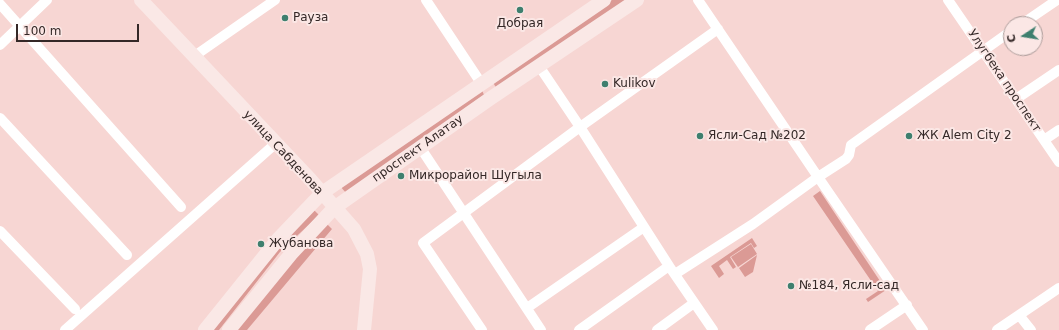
<!DOCTYPE html>
<html>
<head>
<meta charset="utf-8">
<style>
  body { margin:0 }
  #map { position:relative; width:1059px; height:330px; overflow:hidden; background:#f7d6d3; font-family:"DejaVu Sans",sans-serif }
  canvas { display:block }
  .north { position:absolute; left:1003px; top:16px; width:40px; height:40px; box-sizing:border-box; background:#fbe7e5; border:1px solid #ab9b99; border-radius:50%; rotate:258deg; font-size:11px; font-weight:700; line-height:16px; text-align:center; color:#342827 }
  .north::after { content:''; display:block; margin:auto; width:14px; height:18px; background:#3e7f6e; clip-path:polygon(50% 0,100% 100%,50% 72%,0 100%) }
  .scale { position:absolute; left:16px; top:24px; width:123px; height:18px; box-sizing:border-box; border:2px solid #342827; border-top:0; padding-left:5px; font-size:12px; line-height:14px; white-space:nowrap; color:#342827; -webkit-text-stroke:3px #fbe7e5; paint-order:stroke }
</style>
</head>
<body>
<div id="map">
<canvas width="1059" height="330"></canvas>
<div class="north">С</div>
<div class="scale">100 m</div>
</div>
<script>
const ctx = document.querySelector('canvas').getContext('2d');
ctx.lineJoin = 'round';
function fillPath(path, color) { ctx.fillStyle = color; ctx.fill(path, 'evenodd'); }
const shape = rows => new Path2D(rows.map(r => 'M' + r).join(''));
function trace(path, color, width, dash) { ctx.strokeStyle = color; ctx.lineWidth = width; ctx.lineCap = dash ? 'butt' : 'round'; ctx.setLineDash(dash || []); ctx.stroke(path); }
function label(font, color, halo, rows, align = 'center') {
  ctx.font = font + ' "DejaVu Sans",sans-serif'; ctx.lineWidth = 4; ctx.setLineDash([]); ctx.textBaseline = 'middle'; ctx.strokeStyle = halo; ctx.fillStyle = color; for (const [text, x, y, turn = 0] of rows) {
    ctx.save(); ctx.translate(x, y); ctx.rotate((+turn || 0) * Math.PI / 180); ctx.textAlign = isNaN(turn) ? turn : align; if (halo) ctx.strokeText(text, 0, 0); ctx.fillText(text, 0, 0); ctx.restore();
  }
}
const green = shape([
  [612,0,628,0,497,89,492,81],
  [482,90,484,95,346,193,340,186],
  [820,191,886,290,868,302,866,299,878,291,813,196],
  [313,209,319,215,280,252,219,330,209,330],
  [327,224,332,229,247,330,236,330,300,252],
  [752,238,757,246,754,248,751,243,730,257,736,267,733,269,727,260,719,266,724,274,719,278,711,266],
  [751,244,757,254,738,267,731,257],
  [757,255,753,272,745,277,739,268]
]);
const street = shape([
  [426,0,481,83],
  [948,0,1059,162],
  [0,4,181,207],
  [1022,24,1057,0],
  [0,45,47,0],
  [193,57,275,0],
  [539,66,580,127,718,29],
  [1016,99,1059,70],
  [0,118,127,255],
  [1044,140,1059,130],
  [420,147,541,330],
  [0,231,75,309],
  [675,274,753,224,818,177,698,0],
  [527,308,644,227],
  [1019,315,1031,330],
  [65,330,275,144],
  [482,330,423,243,580,127,669,266,713,330],
  [579,330,669,266],
  [657,330,694,303],
  [870,330,907,305],
  [923,330,818,177,846,159,849,155,851,145,1011,31],
  [997,330,1059,288]
]);
const secondary = shape([
  [141,0,310,179,354,229,367,254,370,269,364,330],
  [205,330,279,238,322,193,604,0],
  [229,330,291,254,334,208,491,98,637,0]
]);
const markers = [
  [520,10,4,"#3e7f6e"],
  [285,18,4,"#3e7f6e"],
  [605,84,4,"#3e7f6e"],
  [700,136,4,"#3e7f6e"],
  [909,136,4,"#3e7f6e"],
  [401,176,4,"#3e7f6e"],
  [261,244,4,"#3e7f6e"],
  [791,286,4,"#3e7f6e"]
];
const poiNames = [
  ["Рауза",293,18],
  ["Добрая",520,24,"center"],
  ["Kulikov",613,84],
  ["Ясли-Сад №202",708,136],
  ["ЖК Alem City 2",917,136],
  ["Микрорайон Шугыла",409,176],
  ["Жубанова",269,244],
  ["№184, Ясли-сад",799,286]
];
const streetNames = [
  ["Улугбека проспект",1004,81,56],
  ["проспект Алатау",418,149,-35],
  ["улица Сабденова",283,153,47]
];
fillPath(green, '#db9a95');
trace(street, '#fff', 10);
trace(secondary, '#fae8e6', 14);
for (const [x, y, r, color] of markers) { const dot = new Path2D(); dot.arc(x, y, r, 0, 2 * Math.PI); ctx.fillStyle = color; ctx.fill(dot); trace(dot, '#fbe7e5', 1.5); }
label('12px', '#342827', '#fbe7e5', poiNames, 'left');
label('12px', '#342827', '#fbe7e5', streetNames);
</script>
</body>
</html>
